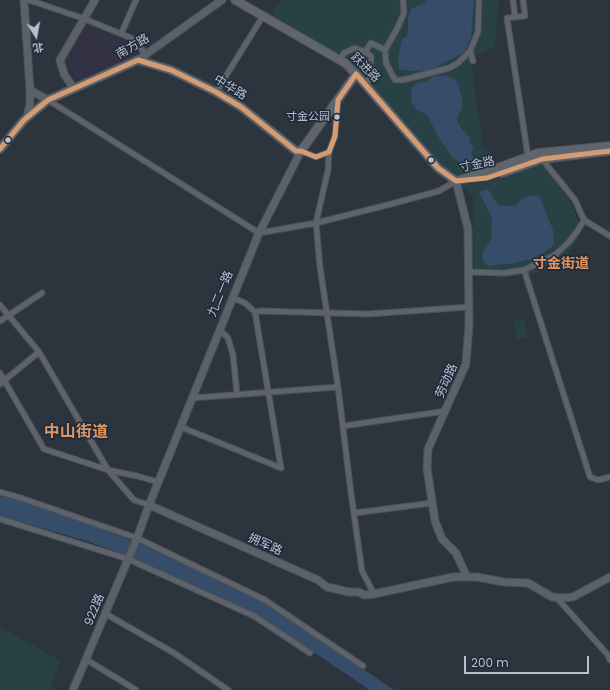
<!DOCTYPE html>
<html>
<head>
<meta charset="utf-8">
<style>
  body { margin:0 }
  #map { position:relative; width:610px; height:690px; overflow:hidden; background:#2c343e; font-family:Poppins,"Noto Sans SC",sans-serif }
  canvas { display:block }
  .north { position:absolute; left:16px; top:16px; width:40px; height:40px; -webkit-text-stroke:3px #1e2a3a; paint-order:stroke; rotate:169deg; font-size:11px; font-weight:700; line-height:16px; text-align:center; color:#b7c0ce }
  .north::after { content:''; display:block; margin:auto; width:14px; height:18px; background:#b7c0ce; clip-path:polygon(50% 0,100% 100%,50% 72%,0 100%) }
  .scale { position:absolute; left:464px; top:656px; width:125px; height:18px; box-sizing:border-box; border:2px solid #b7c0ce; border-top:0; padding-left:5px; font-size:12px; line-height:14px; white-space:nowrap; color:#b7c0ce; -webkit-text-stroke:3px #1e2a3a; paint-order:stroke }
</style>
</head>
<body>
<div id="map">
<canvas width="610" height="690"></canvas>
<div class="north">北</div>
<div class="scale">200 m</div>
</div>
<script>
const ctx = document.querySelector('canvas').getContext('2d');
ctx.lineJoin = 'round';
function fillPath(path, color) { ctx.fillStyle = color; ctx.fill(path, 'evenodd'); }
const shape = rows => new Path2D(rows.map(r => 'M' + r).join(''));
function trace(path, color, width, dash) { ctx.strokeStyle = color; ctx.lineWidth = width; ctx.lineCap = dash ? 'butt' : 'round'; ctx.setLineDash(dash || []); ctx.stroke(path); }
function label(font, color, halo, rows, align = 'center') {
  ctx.font = font + ' Poppins,"Noto Sans SC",sans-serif'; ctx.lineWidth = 3; ctx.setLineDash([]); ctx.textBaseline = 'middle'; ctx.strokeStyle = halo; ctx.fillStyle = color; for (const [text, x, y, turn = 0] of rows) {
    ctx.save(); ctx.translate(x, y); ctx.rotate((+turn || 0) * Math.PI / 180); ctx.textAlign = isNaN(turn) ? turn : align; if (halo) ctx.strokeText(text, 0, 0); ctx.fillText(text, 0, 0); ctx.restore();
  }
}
const medical = shape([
  [84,28,131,43,135,52,135,58,77,81,67,66,66,60]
]);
const green = shape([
  [280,0,499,0,495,47,470,57,483,145,504,174,535,163,545,167,571,204,579,222,578,239,569,252,540,272,498,279,488,272,474,269,473,197,445,168,347,61,271,14],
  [524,319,528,337,518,340,513,322],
  [0,627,61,661,50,690,0,690]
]);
const water = shape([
  [426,0,474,0,471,37,465,51,454,58,441,64,433,70,410,71,399,69,398,58,402,39,406,37,408,31,408,19,411,9,420,5,426,1],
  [434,76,448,76,455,79,459,87,462,98,462,109,459,113,457,120,460,127,470,138,469,143,474,146,471,153,475,165,468,168,452,157,436,133,428,116,418,110,412,104,411,94,412,87,418,83,426,82],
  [488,189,495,201,501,206,515,206,524,197,539,195,553,230,554,245,535,258,515,263,488,266,483,261,482,254,491,240,492,218,479,192],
  [0,496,37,505,101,528,174,558,261,600,394,690,370,690,255,613,139,561,90,542,0,516]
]);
const street = shape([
  [29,0,85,19,131,38,146,54],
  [513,0,515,17],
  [523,0,525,16,507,18,528,157],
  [121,34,136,0],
  [385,50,386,63,395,80,403,80,449,68,458,63,470,51],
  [340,60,344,53,355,48,365,52],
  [473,61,470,51,478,32,479,0],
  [365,84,371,77,371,56,365,52,371,43,385,50,397,29,404,13,403,0],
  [216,92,263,16],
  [48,100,259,233,316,223,391,204,439,191,456,181],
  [301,151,316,157,329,152,335,136,338,100],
  [329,152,328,170,316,223,320,267,338,387,351,493,362,571,374,594],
  [584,220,610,236],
  [524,270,590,477,598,480,610,477],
  [468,272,504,273,524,270,555,255,569,242,578,230,584,220,575,200,542,159],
  [233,298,245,303,255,312,261,311,368,314,469,307],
  [0,305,39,352,108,470,137,476,158,482],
  [255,312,281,468],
  [0,321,42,293],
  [220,330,228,338,233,355,237,394],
  [0,373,44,449,108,470,134,500,149,505],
  [0,384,39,352],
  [192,398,338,387],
  [343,426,446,411],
  [181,427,281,468],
  [0,492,21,498,137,538,265,600,363,666],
  [354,513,432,503],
  [0,519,128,559,254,616,310,653],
  [557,598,608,655,610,660],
  [106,614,174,653,228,690],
  [87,660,136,690]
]);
const secondary = shape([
  [24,0,30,90,48,100],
  [138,60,222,0],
  [74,89,64,74,60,60,95,0],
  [27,117,30,104,30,90],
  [456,181,468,229,469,324,466,364,428,449,427,468,435,521,442,539,456,553,467,577],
  [149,505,318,580,327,587,349,592,359,592,364,595,374,594,453,577,477,577,504,582,528,583,552,597,564,598,573,597,610,577],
  [73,690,137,538,149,505,259,233,301,151]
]);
const primary = shape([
  [235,0,345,63,356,74,438,168,456,181],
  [0,149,24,120,48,100,138,60,171,70,216,92,241,107,296,151,301,151,356,74],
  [502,173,542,159,610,151],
  [456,181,487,172,538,153,610,146]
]);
const bus1 = shape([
  [0,149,24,120,48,100,138,60,171,70,216,92,241,107,296,151,301,151,316,157,329,152,335,136,338,100,356,74,438,168,456,181,487,178,542,159,610,151]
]);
const markers = [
  [337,117,3.5,"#b7c0ce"],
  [8,140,3.5,"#b7c0ce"],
  [431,160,3.5,"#b7c0ce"]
];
const busNames = [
  ["寸金公园",330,117]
];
const streetNames = [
  ["南方路",133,47,-31],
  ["跃进路",365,68,45],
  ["中华路",230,88,31],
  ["寸金路",477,165,-11],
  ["九二一路",221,294,-68],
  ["劳动路",447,381,-66],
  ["拥军路",265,545,24],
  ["922路",95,610,-68]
];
const quarterNames = [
  ["寸金街道",561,264]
];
const districtNames = [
  ["中山街道",76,433]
];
fillPath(medical, '#333244');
fillPath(green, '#284145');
fillPath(water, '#364d69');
trace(street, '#4b5058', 7);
trace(secondary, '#4b5058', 9);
trace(primary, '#4a505a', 10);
trace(street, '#5d626b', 5);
trace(secondary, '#5b6169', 7);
trace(primary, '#60656c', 8);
trace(bus1, '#d39c74', 5);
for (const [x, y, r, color] of markers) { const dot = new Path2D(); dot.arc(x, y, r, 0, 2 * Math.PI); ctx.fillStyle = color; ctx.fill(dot); trace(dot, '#1e2a3a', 1.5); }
label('11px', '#b7c0ce', '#1e2a3a', busNames, 'right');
label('12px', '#b7c0ce', '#1e2a3a', streetNames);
label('bold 14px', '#df9561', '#1e2a3a', quarterNames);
label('bold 16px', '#df9561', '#1e2a3a', districtNames);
</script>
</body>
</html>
